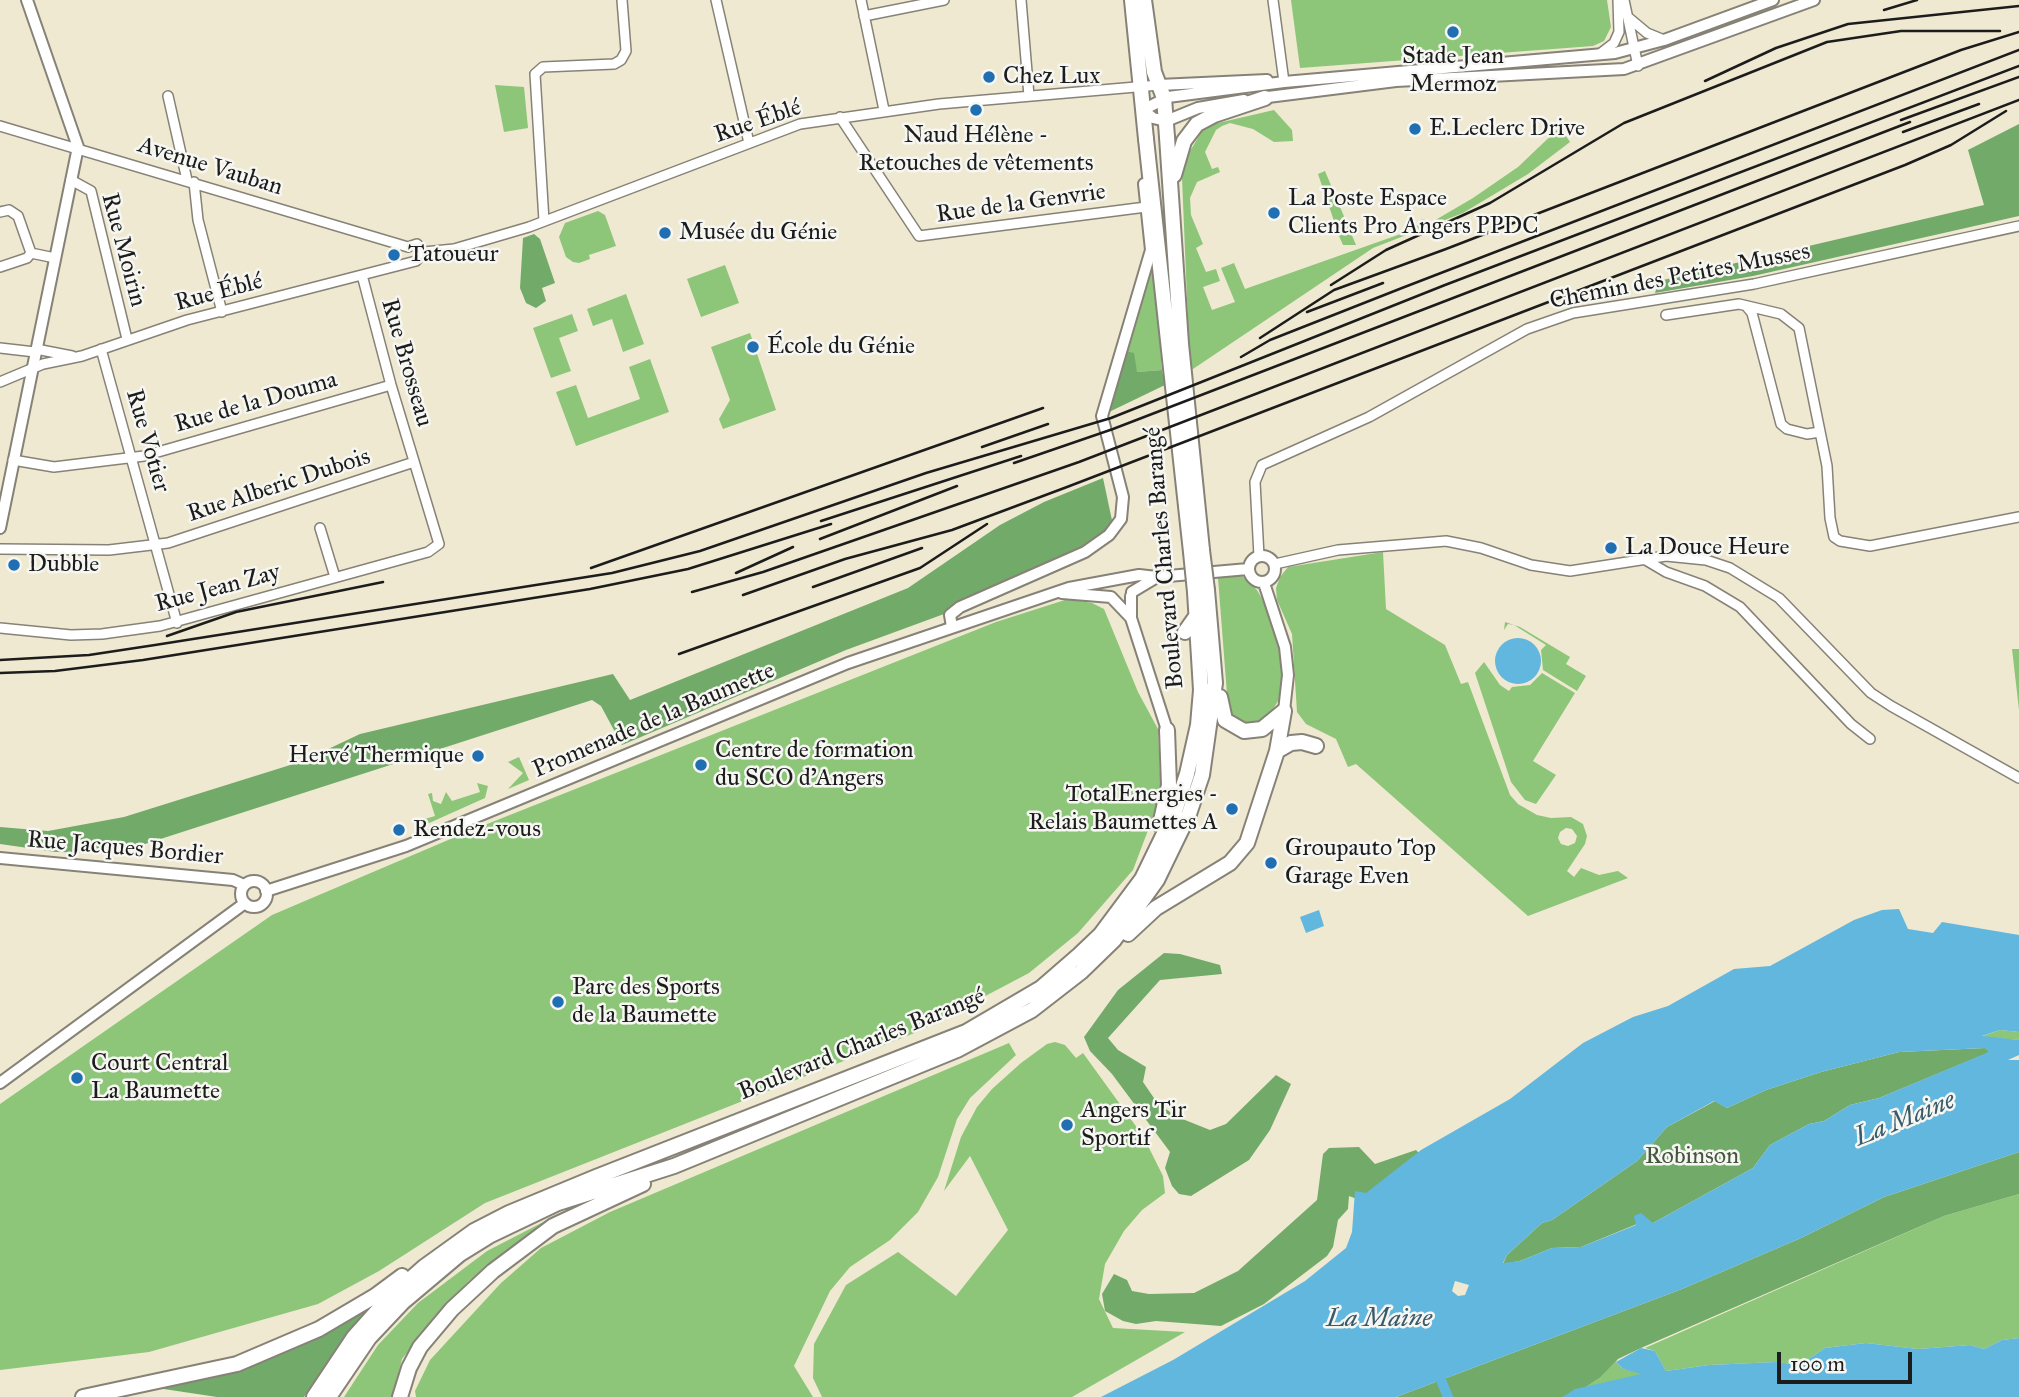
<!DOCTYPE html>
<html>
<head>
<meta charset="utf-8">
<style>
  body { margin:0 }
  #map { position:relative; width:2019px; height:1397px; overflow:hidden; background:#efe9d2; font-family:"IM FELL Great Primer",serif }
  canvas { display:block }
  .scale { position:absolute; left:1777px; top:1352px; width:135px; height:32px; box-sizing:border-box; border:4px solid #1c1c1c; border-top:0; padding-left:9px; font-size:21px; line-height:24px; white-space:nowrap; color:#1c1c1c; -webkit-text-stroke:5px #f6f6f2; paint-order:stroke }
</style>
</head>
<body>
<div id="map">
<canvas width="2019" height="1397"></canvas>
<div class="scale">100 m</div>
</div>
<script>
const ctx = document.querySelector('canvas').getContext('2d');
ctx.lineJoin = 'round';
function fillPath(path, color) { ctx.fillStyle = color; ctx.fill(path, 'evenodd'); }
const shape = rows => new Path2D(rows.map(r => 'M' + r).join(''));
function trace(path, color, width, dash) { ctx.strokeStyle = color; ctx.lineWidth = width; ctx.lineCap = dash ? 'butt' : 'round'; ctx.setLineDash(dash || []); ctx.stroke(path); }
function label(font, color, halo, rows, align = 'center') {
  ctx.font = font + ' "IM FELL Great Primer",serif'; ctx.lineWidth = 5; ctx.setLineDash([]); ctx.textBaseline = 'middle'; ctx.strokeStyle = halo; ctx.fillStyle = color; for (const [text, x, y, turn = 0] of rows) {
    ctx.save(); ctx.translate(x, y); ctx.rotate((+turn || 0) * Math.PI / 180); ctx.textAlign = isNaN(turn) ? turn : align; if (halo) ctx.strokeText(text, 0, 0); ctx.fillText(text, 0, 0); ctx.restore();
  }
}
const green = shape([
  [1291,0,1607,0,1611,27,1604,41,1593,46,1300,68],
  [495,85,524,87,528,128,504,132],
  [1274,110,1292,130,1293,141,1274,142,1253,129,1230,123,1222,126,1216,130,1205,152,1212,169,1218,167,1220,172,1197,182,1190,198,1191,215,1203,244,1196,248,1206,272,1216,269,1220,281,1203,287,1212,310,1235,302,1221,268,1234,263,1245,289,1412,230,1422,219,1432,222,1473,198,1518,167,1560,127,1570,142,1528,174,1463,213,1373,248,1190,371,1182,178,1184,161,1205,126],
  [1325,171,1356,245,1343,245,1339,236,1343,232,1338,220,1334,221,1318,174],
  [598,211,605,215,616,246,589,255,590,259,579,263,573,262,566,257,559,237,565,223],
  [725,265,739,303,701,317,687,279],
  [1150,269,1154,269,1162,370,1137,372,1125,351],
  [626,294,644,344,623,352,612,319,593,326,587,309],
  [572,314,578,331,559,338,571,371,551,378,533,328],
  [750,333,776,410,723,429,719,419,730,400,711,347],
  [650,359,669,412,576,446,556,392,576,385,588,418,640,399,629,367],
  [1383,552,1386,609,1445,645,1461,684,1468,682,1510,795,1518,804,1537,815,1551,818,1571,817,1583,824,1587,836,1585,844,1567,871,1574,877,1581,868,1599,875,1618,871,1628,878,1528,916,1356,764,1348,767,1336,739,1306,724,1297,712,1292,634,1277,600,1276,588,1280,577,1288,567],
  [1566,828,1572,829,1577,836,1575,843,1568,846,1561,844,1558,838,1560,832],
  [1242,576,1257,590,1272,616,1280,638,1283,663,1281,696,1269,716,1253,726,1238,722,1228,707,1218,578],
  [1068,599,1092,603,1104,609,1138,692,1158,729,1161,796,1133,870,1078,933,1029,973,917,1032,485,1203,379,1271,318,1304,149,1352,0,1370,0,1104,272,915,467,832,996,622],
  [1505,622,1520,627,1570,657,1566,664,1586,676,1577,691,1543,670,1541,650,1546,645,1514,625,1508,624,1504,630],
  [2012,649,2019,649,2019,710],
  [1484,662,1500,685,1509,691,1512,687,1530,685,1542,673,1575,693,1533,761,1556,775,1536,804,1525,800,1511,782,1475,673],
  [519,757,529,780,508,789,523,773,508,762],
  [477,783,488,786,485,798,427,824,425,819,435,816,428,794,432,793,433,801,441,804,446,792,452,801,480,792],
  [2000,1030,2019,1032,2019,1040,1980,1037],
  [1055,1042,1065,1045,1076,1058,1083,1053,1143,1136,1163,1176,1165,1193,1142,1210,1124,1231,1105,1264,1099,1299,1113,1328,1185,1332,1072,1397,822,1397,813,1378,814,1344,846,1285,898,1252,956,1296,1008,1230,970,1156,944,1191,961,1137,977,1107,992,1089,1021,1063,1047,1044],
  [1009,1043,1016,1055,970,1098,957,1119,938,1177,918,1212,890,1240,850,1267,830,1291,794,1366,813,1397,416,1397,415,1391,430,1360,501,1283,541,1248,610,1212],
  [2019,1194,2019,1338,2002,1340,1984,1349,1970,1345,1918,1349,1866,1343,1825,1348,1800,1365,1776,1362,1709,1365,1666,1371,1655,1351,1645,1348,1944,1216],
  [555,1216,469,1281,431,1322,402,1359,392,1397,344,1397,378,1345,418,1303,487,1251],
  [1618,1359,1616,1362,1623,1369,1645,1374,1586,1387,1601,1377]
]);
const forest = shape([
  [2019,124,2019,216,1753,276,1655,293,1659,281,1984,205,1968,150],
  [534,234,540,239,555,283,542,288,546,301,536,308,526,303,520,288,523,238],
  [1125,351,1134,353,1137,372,1162,370,1165,385,1109,412],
  [1103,478,1113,525,1074,552,951,606,944,614,846,650,622,745,601,706,592,700,117,853,56,852,0,844,0,827,48,831,124,817,303,761,360,734,613,674,630,700,908,588,1000,525,1044,502],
  [1164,953,1180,954,1220,965,1222,974,1160,980,1108,1038,1118,1050,1146,1067,1143,1082,1156,1101,1175,1116,1210,1130,1226,1124,1276,1075,1291,1084,1270,1130,1249,1160,1191,1196,1179,1194,1172,1186,1165,1168,1170,1152,1112,1074,1090,1051,1084,1037,1118,990],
  [1985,1048,1990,1052,1879,1098,1850,1105,1824,1121,1809,1124,1770,1145,1753,1168,1653,1223,1637,1224,1581,1247,1552,1248,1520,1261,1503,1264,1507,1255,1542,1223,1552,1220,1637,1161,1667,1127,1715,1101,1727,1108,1766,1090,1821,1072,1899,1052],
  [1359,1147,1375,1164,1416,1150,1430,1164,1362,1201,1349,1196,1348,1209,1338,1220,1333,1247,1327,1256,1264,1304,1221,1326,1156,1321,1136,1324,1123,1321,1105,1311,1102,1294,1114,1274,1127,1280,1132,1291,1149,1294,1194,1293,1238,1271,1317,1200,1323,1154,1329,1148],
  [2019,1152,2019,1194,1944,1216,1641,1348,1618,1359,1601,1377,1586,1387,1563,1397,1396,1397,1682,1289,1801,1238,1884,1197],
  [381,1295,304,1397,217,1397,157,1388,276,1356]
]);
const water = shape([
  '1495 661a23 23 0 1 1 46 0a23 23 0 1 1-46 0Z',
  [1899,909,1908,929,1933,933,1942,922,2019,935,2019,1032,2000,1030,1982,1036,2019,1040,2019,1055,2008,1060,2019,1060,2019,1152,1884,1197,1801,1238,1682,1289,1396,1397,1101,1397,1173,1360,1305,1281,1346,1248,1352,1232,1355,1191,1366,1193,1421,1150,1510,1099,1583,1043,1633,1017,1668,1006,1734,969,1770,966,1854,920,1882,910],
  [1985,1048,1989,1052,1879,1098,1850,1105,1824,1121,1809,1124,1770,1145,1753,1168,1653,1223,1641,1213,1634,1216,1636,1225,1581,1247,1552,1248,1520,1261,1503,1263,1507,1255,1542,1223,1552,1220,1637,1161,1667,1127,1714,1101,1727,1108,1766,1090,1821,1072,1899,1052],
  [1455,1281,1469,1285,1465,1295,1458,1296,1452,1291],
  [1319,910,1324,926,1306,933,1300,917],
  [2019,1338,2019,1397,1563,1397,1575,1389,1641,1374,1623,1369,1616,1362,1641,1348,1655,1351,1666,1371,1709,1365,1776,1362,1800,1365,1825,1348,1866,1343,1918,1349,1970,1345,1984,1349,2002,1340]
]);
const canal = shape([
  [1436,1368,1448,1397]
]);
const minor = shape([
  [716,0,749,143],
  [861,0,884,110],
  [1021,0,1029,96],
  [1273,0,1284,82],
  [1624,0,1638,66],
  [864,16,944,0],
  [1629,18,1647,33,1664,40],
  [1601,53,1614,43,1619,32,1618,0],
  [168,96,187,180],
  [840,117,919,236,1146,207],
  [0,126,408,247],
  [71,180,91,191,127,339],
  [194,182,198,220,222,312],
  [0,212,9,210,18,216,31,253,27,258,0,267],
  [544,221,535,74,543,67,614,64,621,60,626,51,622,0],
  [408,247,417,244,424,252],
  [424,252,454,249,529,227,800,124,939,104,1159,85],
  [31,253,55,258],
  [1747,307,1752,313,1781,424,1787,429,1807,434,1820,432],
  [1666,315,1739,304,1781,314,1799,328,1827,466,1830,518,1834,537,1840,541,1870,546,2019,517],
  [0,348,35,352],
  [36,349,72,356],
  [101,349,177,623],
  [0,382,43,364,82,356,187,320,416,261,424,252],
  [13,460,54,467,144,456,391,385],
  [320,528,335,577],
  [0,549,109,550,168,543,414,462],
  [1259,556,1255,482,1262,465,1369,417,1527,329,1573,313,1754,284,2019,226],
  [1644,559,1666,572,1705,586,1740,607,1851,724,1870,739],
  [1275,564,1338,550,1446,541,1481,548,1531,565,1570,571,1666,556,1706,560,1730,568,1779,598,1871,693,1891,706,2019,778],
  [0,628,71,635,102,634,160,626,428,552,439,544,391,385,362,275]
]);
const tertiary = shape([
  [1159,85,1267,80],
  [1260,98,1396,81,1624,69,1814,0],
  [1244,100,1198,108,1166,121,1153,118,1143,110,1168,97,1284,82,1615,53,1664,40,1773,0],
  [0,528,78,147,27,0],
  '1249 569a13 13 0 1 1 26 0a13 13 0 1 1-26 0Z',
  [1264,583,1285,647,1288,675,1284,711],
  [1132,592,1157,577],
  [1062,593,1111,597,1131,618],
  [1131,596,1131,618,1167,730],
  [952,627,950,615,960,607,1085,552,1109,535,1121,519,1123,497,1102,416,1151,250,1144,184],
  [0,858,233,880,244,885],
  '241 894a13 13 0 1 1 26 0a13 13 0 1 1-26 0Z',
  [266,891,406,846,848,663,1069,588,1139,575,1157,577,1248,569],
  [0,1083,245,903]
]);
const primary = shape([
  [1132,0,1146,139],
  [1144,0,1154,72,1164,98,1167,137]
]);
const trunk = shape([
  [1167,137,1181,344,1202,550],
  [1146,139,1191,552],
  [1174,175,1184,141,1197,124,1214,115,1265,98],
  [1185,632,1197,615],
  [1220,697,1225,720,1244,731,1262,729,1284,711],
  [1277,751,1291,743,1302,742,1316,746],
  [1160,825,1169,785,1167,730],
  [1128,934,1156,908,1230,863,1247,843,1277,751,1284,711],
  [83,1397,237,1364,319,1329,375,1296,402,1276],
  [314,1397,354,1337,389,1298,424,1267,474,1231,509,1213,596,1177,966,1032,1041,988,1079,955,1101,934,1142,879,1175,811,1187,774,1198,725,1201,690,1195,592],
  [329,1397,369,1338,403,1302,460,1254,489,1236,558,1203,674,1166,957,1050,1032,1010,1081,972,1114,940,1157,880,1189,814,1202,775,1215,683,1207,590],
  [400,1397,409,1368,420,1347,452,1309,493,1271,553,1226,643,1184]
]);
const rail = shape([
  [1884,10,1917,0],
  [1705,81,1776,48,1848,24,2019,6],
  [1901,120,2019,77],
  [1903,132,1979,104],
  [1331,285,1386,250,1490,203,1624,123,1827,42,1901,31,2000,31],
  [1307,312,1383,283],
  [1260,338,1334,290,1446,249,1961,50,2019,32],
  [1241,357,1270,340,1402,288,2019,50],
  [982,447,1048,424],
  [1014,463,1113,429,1910,122],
  [821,521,1021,456],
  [820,539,957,486],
  [591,568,1043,408],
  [736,573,793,547],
  [813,587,922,548],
  [692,592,763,572,1079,462,2019,100],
  [743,595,845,559,952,530,1067,487,1905,165,1951,145,2006,111],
  [167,636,236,612,383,582],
  [679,654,920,568,987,524],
  [0,660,89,655,155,645,612,573,700,551,926,473,1111,418,1445,285,2019,66],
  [0,673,55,671,143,660,590,589,688,569,831,524]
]);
const trunkBridge = shape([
  [1202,550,1207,590],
  [1191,552,1195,592]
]);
const markers = [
  [1453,32,7,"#1f6fb2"],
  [989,77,7,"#1f6fb2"],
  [976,110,7,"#1f6fb2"],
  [1415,129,7,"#1f6fb2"],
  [1274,213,7,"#1f6fb2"],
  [665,233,7,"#1f6fb2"],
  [394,255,7,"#1f6fb2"],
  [753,347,7,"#1f6fb2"],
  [1611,548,7,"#1f6fb2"],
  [14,565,7,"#1f6fb2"],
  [478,756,7,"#1f6fb2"],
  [701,765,7,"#1f6fb2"],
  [1232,809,7,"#1f6fb2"],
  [399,830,7,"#1f6fb2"],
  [1271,863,7,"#1f6fb2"],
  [558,1002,7,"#1f6fb2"],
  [77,1078,7,"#1f6fb2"],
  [1067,1125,7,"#1f6fb2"]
];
const poiNames = [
  ["Stade Jean",1453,57,"center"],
  ["Mermoz",1453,85,"center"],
  ["Chez Lux",1003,77],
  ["E.Leclerc Drive",1429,129],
  ["Naud Hélène -",976,136,"center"],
  ["Retouches de vêtements",976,164,"center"],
  ["La Poste Espace",1288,199],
  ["Clients Pro Angers PPDC",1288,227],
  ["Musée du Génie",679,233],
  ["Tatoueur",408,255],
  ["École du Génie",767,347],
  ["La Douce Heure",1625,548],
  ["Dubble",28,565],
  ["Centre de formation",715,751],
  ["du SCO d’Angers",715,779],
  ["Hervé Thermique",464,756,"right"],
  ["TotalEnergies -",1218,795,"right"],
  ["Relais Baumettes A",1218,823,"right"],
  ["Rendez-vous",413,830],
  ["Groupauto Top",1285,849],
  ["Garage Even",1285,877],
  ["Parc des Sports",572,988],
  ["de la Baumette",572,1016],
  ["Court Central",91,1064],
  ["La Baumette",91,1092],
  ["Angers Tir",1081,1111],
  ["Sportif",1081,1139]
];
const streetNames = [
  ["Rue Éblé",758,122,-19],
  ["Avenue Vauban",210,167,17],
  ["Rue de la Genvrie",1021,204,-8],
  ["Rue Moirin",123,250,75],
  ["Chemin des Petites Musses",1680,277,-11],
  ["Rue Éblé",219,293,-15],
  ["Rue Brosseau",406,363,74],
  ["Rue de la Douma",256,403,-16],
  ["Rue Votier",147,441,74],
  ["Rue Alberic Dubois",279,486,-18],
  ["Boulevard Charles Barangé",1165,558,-95],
  ["Rue Jean Zay",218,589,-15],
  ["Promenade de la Baumette",654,721,-23],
  ["Rue Jacques Bordier",125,849,5],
  ["Boulevard Charles Barangé",862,1045,-22]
];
const parkNames = [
  ["Robinson",1692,1157]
];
const waterNames = [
  ["La Maine",1905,1120,-22],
  ["La Maine",1379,1320]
];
fillPath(green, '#8dc579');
fillPath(forest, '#72aa69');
fillPath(water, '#61b7de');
trace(canal, '#61b7de', 10);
trace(minor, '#868277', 12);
trace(tertiary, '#868277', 14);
trace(primary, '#868277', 18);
trace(trunk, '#868277', 18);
trace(minor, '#fff', 9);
trace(tertiary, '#fff', 10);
trace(primary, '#fff', 14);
trace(trunk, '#fff', 14);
trace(rail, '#1c1c1c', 2.5);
trace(trunkBridge, '#868277', 18, []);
trace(trunkBridge, '#fff', 14);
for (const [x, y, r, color] of markers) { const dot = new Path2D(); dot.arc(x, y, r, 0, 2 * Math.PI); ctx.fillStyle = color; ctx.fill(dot); trace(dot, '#f6f6f2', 2.5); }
label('24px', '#1c1c1c', '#f6f6f2', poiNames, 'left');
label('24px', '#1c1c1c', '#f6f6f2', streetNames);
label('24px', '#44573d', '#f6f6f2', parkNames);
label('italic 26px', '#385a6a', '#f6f6f2', waterNames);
</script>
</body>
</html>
